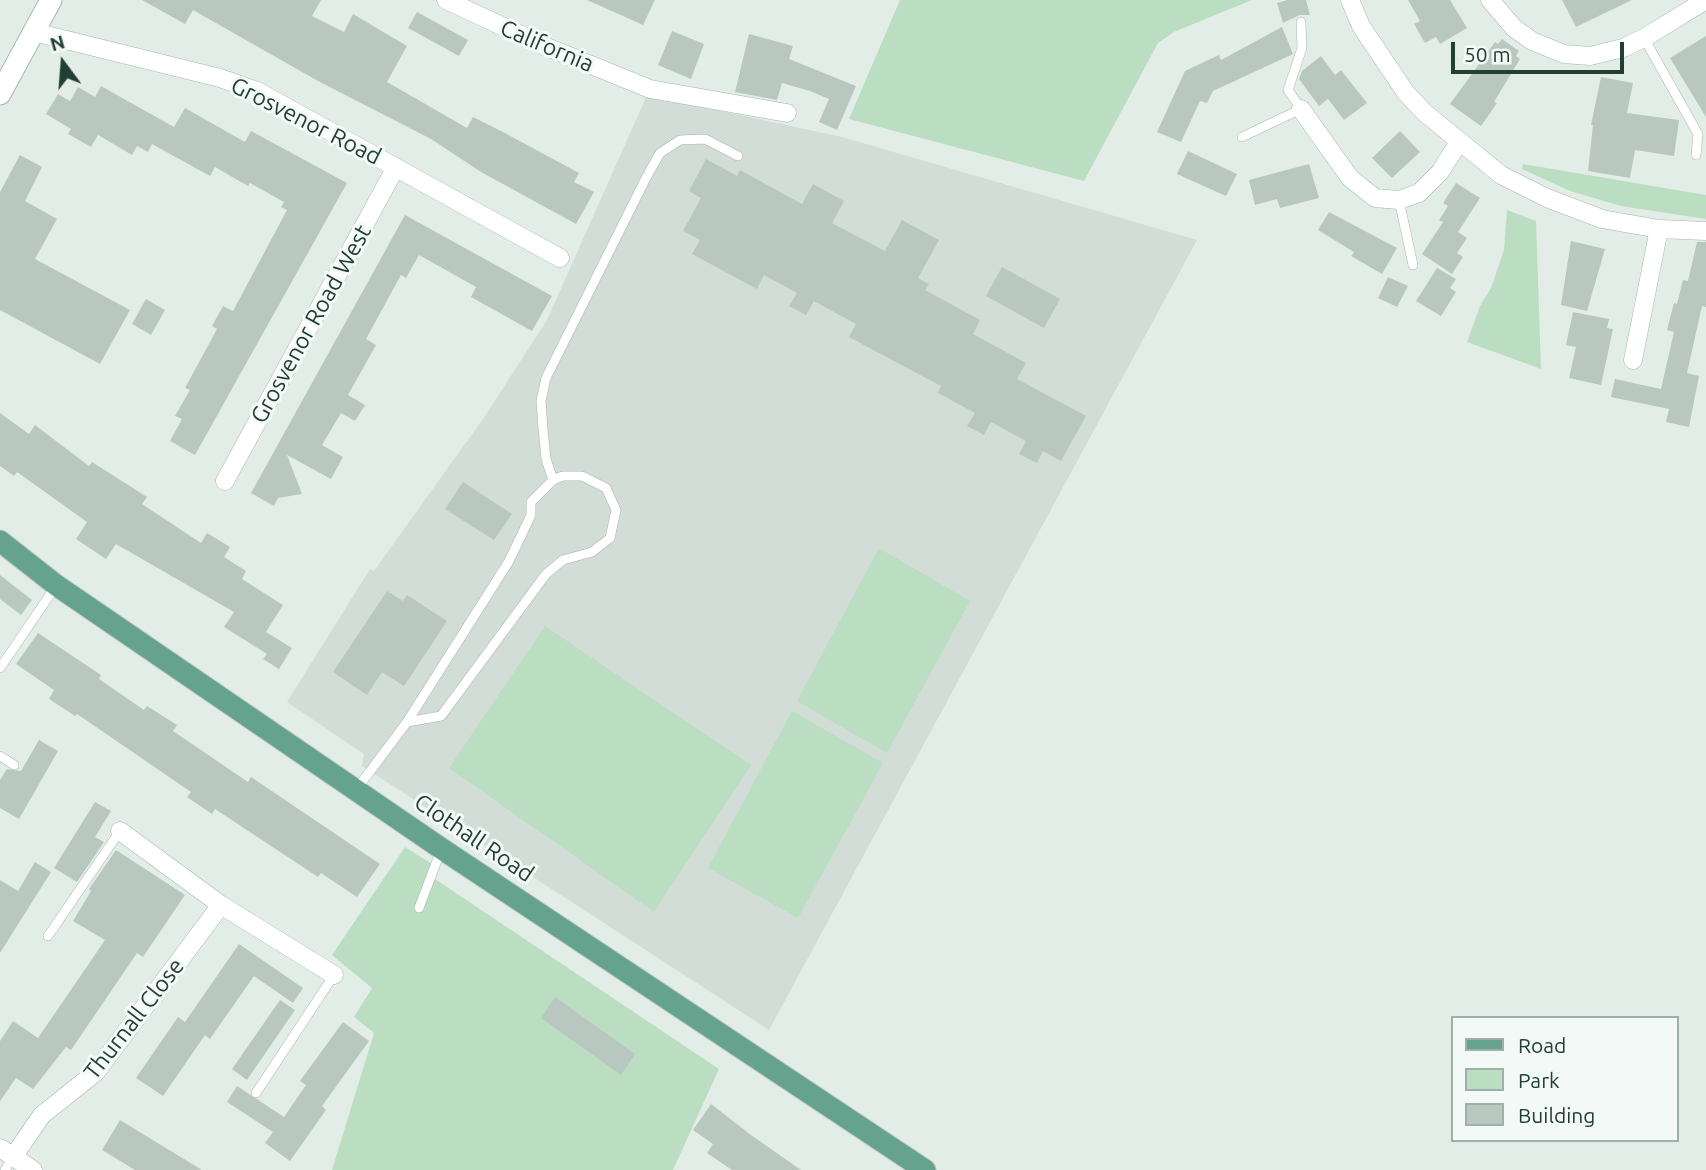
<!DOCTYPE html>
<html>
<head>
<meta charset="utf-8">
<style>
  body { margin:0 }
  #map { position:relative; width:1706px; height:1170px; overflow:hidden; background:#e3ede8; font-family:Ubuntu,sans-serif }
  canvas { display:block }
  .legend { position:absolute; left:1451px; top:1016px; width:228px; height:126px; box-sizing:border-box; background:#f3f9f6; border:2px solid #9fafa9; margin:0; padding:9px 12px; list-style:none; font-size:21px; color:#223f35 }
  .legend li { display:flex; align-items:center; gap:14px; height:35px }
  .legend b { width:35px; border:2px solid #9fafa9 }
  .north { position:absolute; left:28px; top:28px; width:70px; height:70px; -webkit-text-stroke:5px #f3f9f6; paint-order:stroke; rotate:344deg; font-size:19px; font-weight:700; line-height:28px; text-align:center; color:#223f35 }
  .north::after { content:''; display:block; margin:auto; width:24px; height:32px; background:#223f35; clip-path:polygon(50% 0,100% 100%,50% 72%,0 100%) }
  .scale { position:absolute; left:1451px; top:42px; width:173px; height:32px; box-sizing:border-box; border:4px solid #223f35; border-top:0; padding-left:9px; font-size:21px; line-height:24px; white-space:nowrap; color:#223f35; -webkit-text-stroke:5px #f3f9f6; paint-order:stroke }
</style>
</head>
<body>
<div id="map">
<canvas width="1706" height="1170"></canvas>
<ul class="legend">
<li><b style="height:9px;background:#66a38f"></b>Road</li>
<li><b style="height:19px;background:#bbdec2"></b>Park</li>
<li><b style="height:19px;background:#b8c8c0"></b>Building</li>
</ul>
<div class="north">N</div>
<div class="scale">50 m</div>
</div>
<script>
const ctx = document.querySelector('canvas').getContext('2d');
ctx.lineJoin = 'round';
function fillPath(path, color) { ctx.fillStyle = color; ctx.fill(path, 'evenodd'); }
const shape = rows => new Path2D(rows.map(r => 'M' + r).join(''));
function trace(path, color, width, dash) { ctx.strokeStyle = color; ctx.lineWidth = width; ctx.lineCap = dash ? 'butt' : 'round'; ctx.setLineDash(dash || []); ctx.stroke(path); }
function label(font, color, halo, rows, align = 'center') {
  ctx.font = font + ' Ubuntu,sans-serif'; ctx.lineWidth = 6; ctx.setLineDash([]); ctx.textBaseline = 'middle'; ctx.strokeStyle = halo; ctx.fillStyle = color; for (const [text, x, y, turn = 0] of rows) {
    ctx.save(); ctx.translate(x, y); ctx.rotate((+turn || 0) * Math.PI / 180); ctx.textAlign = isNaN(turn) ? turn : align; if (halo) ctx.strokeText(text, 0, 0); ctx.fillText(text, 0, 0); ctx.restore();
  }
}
const built = shape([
  [647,95,842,137,1197,240,769,1030,362,766,364,754,287,702,370,569,374,571,485,416,547,320]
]);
const green = shape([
  [900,0,1252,0,1174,32,1158,43,1084,181,849,119],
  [1523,164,1706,195,1706,219,1621,206,1570,191,1522,169],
  [1507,210,1536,221,1541,369,1467,342,1480,306,1491,288,1504,250],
  [879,548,970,601,887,753,797,701],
  [545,626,751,765,654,912,449,768],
  [792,711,883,763,798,918,708,868],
  [405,847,432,864,429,875,719,1069,673,1170,332,1170,374,1033,354,1017,372,988,332,955]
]);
const building = shape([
  [142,0,321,0,312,16,344,32,353,14,407,46,387,82,467,128,473,117,503,132,579,173,574,182,594,192,576,224,481,172,431,139,318,81,193,10,185,24],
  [587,0,655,0,643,25],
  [1287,0,1306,0,1310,15,1300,15,1283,23,1277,3],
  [1408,0,1450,0,1467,28,1440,44,1436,37,1425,43,1414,24,1420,21],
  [1562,0,1632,0,1576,27],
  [417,12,468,40,459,56,408,28],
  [1282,27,1293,54,1213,91,1207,103,1200,101,1181,142,1157,132,1185,71,1219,55,1221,60],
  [672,31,704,44,691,79,658,65],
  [749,34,793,46,789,59,856,86,837,130,819,122,829,99,810,91,782,83,777,100,735,92],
  [1706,36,1706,117,1670,58],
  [1502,39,1519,51,1516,56,1520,59,1494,102,1497,103,1481,126,1450,104,1495,42,1498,44],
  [1321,56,1335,75,1341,70,1367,103,1344,120,1328,99,1319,106,1299,79,1302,71],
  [1601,77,1633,83,1627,113,1679,120,1674,156,1635,150,1630,178,1588,171,1593,125,1591,125],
  [101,86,174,127,185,108,245,142,251,131,347,183,195,455,170,441,182,419,175,416,190,390,185,388,217,329,212,326,223,306,233,311,287,210,281,207,284,202,250,183,248,186,215,167,210,176,152,144,148,152,137,146,132,155,98,135,91,147,68,134,71,129,46,114,58,94,70,101,78,87,95,97],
  [1400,131,1420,152,1392,178,1372,158],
  [1188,151,1237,174,1226,196,1177,174],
  [20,155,42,167,25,201,57,219,35,259,130,310,100,364,0,310,0,192],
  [706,159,737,176,740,170,802,204,813,184,844,201,832,223,885,251,902,220,939,240,918,278,929,284,925,290,980,320,973,334,1026,363,1017,379,1086,416,1061,461,1043,451,1037,463,1019,454,1026,441,991,422,984,435,967,426,975,413,938,393,941,386,849,337,856,324,814,301,806,315,789,306,797,293,764,275,757,289,692,254,700,240,683,231,701,198,689,191],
  [1309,164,1319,198,1280,208,1277,199,1255,205,1249,180],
  [1456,183,1480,198,1458,232,1467,238,1457,253,1463,257,1452,274,1422,254,1443,222,1439,220,1448,206,1443,203],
  [1329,212,1397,248,1382,274,1351,256,1354,252,1318,230],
  [405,215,552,296,532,331,471,297,476,287,419,255,406,278,401,275,366,339,376,345,348,395,365,405,355,421,341,413,322,445,343,457,331,479,287,455,302,494,278,498,274,506,251,493],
  [1571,241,1605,249,1587,311,1561,305],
  [1697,242,1706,242,1706,307,1702,306,1687,373,1699,376,1689,427,1666,422,1669,409,1611,397,1615,379,1661,389,1674,332,1667,330,1674,303,1677,304,1683,280,1688,281],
  [1002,267,1060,299,1044,328,986,296],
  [1437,268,1456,279,1450,288,1456,292,1441,316,1416,301],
  [1388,277,1408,286,1397,307,1378,298],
  [146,299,165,310,151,335,132,324],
  [1573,312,1609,319,1607,328,1613,329,1601,385,1569,378,1576,347,1566,345],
  [0,413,29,434,35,425,89,466,92,462,147,497,142,504,201,543,207,533,230,547,224,557,246,571,242,579,283,605,266,632,292,648,279,669,263,659,267,654,224,627,234,612,116,544,106,559,76,539,87,522,17,472,14,476,0,466],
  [463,482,512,514,494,540,445,509],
  [0,575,32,600,21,615,0,599],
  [387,591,403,601,407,595,447,621,404,686,382,672,367,695,333,672],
  [38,633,101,675,99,679,144,710,147,706,177,725,173,731,248,782,251,777,380,864,357,897,321,873,318,877,215,809,212,814,187,797,191,792,77,714,75,716,49,699,54,690,16,664],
  [39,740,58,751,19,819,0,808,0,780,7,769,21,771],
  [95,802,111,811,95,837,104,842,77,882,54,868],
  [116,850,185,895,143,957,137,953,71,1050,66,1047,33,1089,16,1078,0,1101,0,1041,13,1021,38,1038,105,940,73,921,91,891,89,889],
  [35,862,51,872,0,953,0,880,18,891],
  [239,944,303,988,293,1003,254,976,210,1039,205,1035,163,1096,136,1078,178,1017,185,1022],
  [555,997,635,1054,621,1075,541,1018],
  [280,1000,295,1010,247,1080,232,1069],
  [343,1022,369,1041,322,1106,326,1110,290,1161,265,1143,273,1132,227,1102,237,1086,284,1117,306,1085,300,1081],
  [711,1104,751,1135,801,1170,732,1170,707,1153,713,1144,693,1130],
  [120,1120,202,1170,135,1170,102,1150]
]);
const service = shape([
  [1644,38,1698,134,1696,155],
  [1242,137,1301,109,1288,90,1302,48,1301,22],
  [1399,200,1413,265],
  [553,480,546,459,543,429,541,401,546,378,646,178,660,153,680,140,705,139,738,156],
  [0,668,56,586],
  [0,756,14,765],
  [356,790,407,722,509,561,531,515,531,502,553,480,563,476,582,476,606,488,616,510,610,538,592,552,563,560,546,574,441,716,407,722],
  [419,908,441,850],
  [48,936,120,831],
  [256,1093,334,975],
  [5,1170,13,1157]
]);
const minor = shape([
  [446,0,547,47,650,89,787,113],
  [1350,0,1361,26,1406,93,1425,113,1501,175,1547,198,1602,219,1659,229,1706,231],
  [1490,0,1514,28,1532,41,1564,54,1590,56,1623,48,1644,38,1706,0],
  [34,32,220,78,257,91,560,258],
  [1301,109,1350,178,1375,198,1399,200,1419,193,1440,172,1459,142],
  [1633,360,1659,229],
  [225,481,396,167],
  [120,831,221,905,334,975],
  [0,1148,33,1170],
  [13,1157,42,1115,96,1072,221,905]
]);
const secondary = shape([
  [0,94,51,0]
]);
const primary = shape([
  [0,541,56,585,442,849,925,1170]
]);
const streetNames = [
  ["California",547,46,23],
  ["Grosvenor Road",306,121,27],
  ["Grosvenor Road West",311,324,-61],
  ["Clothall Road",474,838,34],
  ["Thurnall Close",134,1019,-52]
];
fillPath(built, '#d1ddd6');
fillPath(green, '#bbdec2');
fillPath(building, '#b8c8c0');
trace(service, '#a5b5af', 10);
trace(minor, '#a5b5af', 19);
trace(secondary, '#a1b9af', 23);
trace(primary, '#c1c9c6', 23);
trace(service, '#fff', 9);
trace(minor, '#fff', 18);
trace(secondary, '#fff', 21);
trace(primary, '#66a38f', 21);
label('23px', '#223f35', '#f3f9f6', streetNames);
</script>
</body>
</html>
